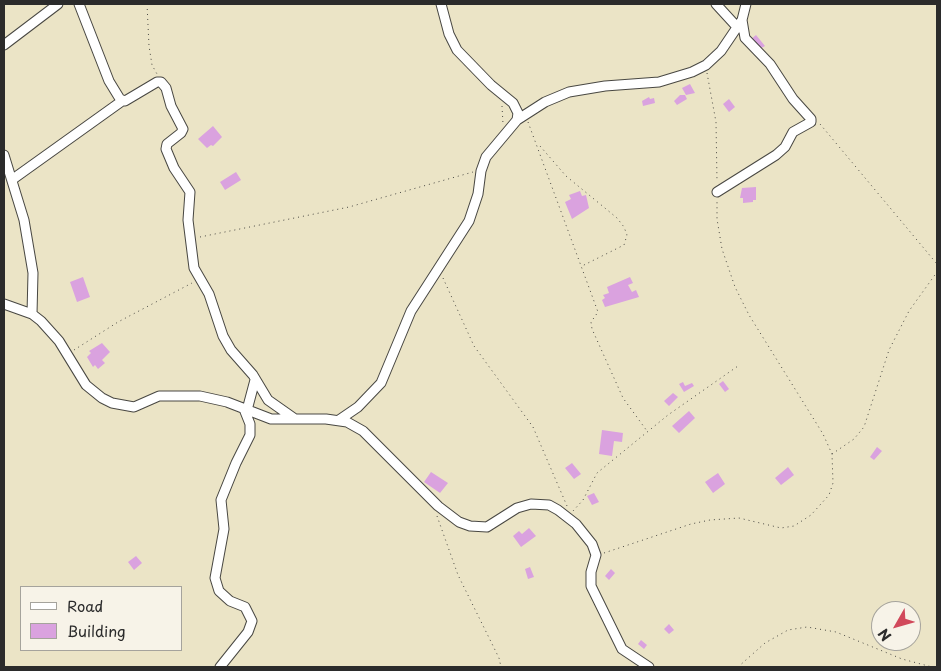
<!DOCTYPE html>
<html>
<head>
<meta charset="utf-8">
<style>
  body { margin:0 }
  #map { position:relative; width:941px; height:671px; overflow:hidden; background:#ebe4c6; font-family:"Playpen Sans",sans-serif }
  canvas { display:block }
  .frame { position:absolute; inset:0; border:5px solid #2b2b2b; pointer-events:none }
  .legend { position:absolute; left:20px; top:586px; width:162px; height:65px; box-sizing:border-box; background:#f7f3e8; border:1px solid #a5a39c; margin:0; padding:6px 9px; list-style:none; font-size:15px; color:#2b2b2b }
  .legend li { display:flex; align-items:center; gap:10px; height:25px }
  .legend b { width:25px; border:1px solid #a5a39c }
  .north { position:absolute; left:871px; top:601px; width:50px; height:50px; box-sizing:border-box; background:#f7f3e8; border:1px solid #a5a39c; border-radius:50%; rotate:232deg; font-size:14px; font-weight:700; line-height:20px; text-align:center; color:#2b2b2b }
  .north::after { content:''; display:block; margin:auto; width:18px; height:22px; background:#d1495b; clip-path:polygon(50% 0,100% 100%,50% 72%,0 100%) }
</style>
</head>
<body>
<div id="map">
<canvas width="941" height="671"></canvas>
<div class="frame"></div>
<ul class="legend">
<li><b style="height:6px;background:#fff"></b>Road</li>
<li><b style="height:14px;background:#daa2df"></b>Building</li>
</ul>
<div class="north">N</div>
</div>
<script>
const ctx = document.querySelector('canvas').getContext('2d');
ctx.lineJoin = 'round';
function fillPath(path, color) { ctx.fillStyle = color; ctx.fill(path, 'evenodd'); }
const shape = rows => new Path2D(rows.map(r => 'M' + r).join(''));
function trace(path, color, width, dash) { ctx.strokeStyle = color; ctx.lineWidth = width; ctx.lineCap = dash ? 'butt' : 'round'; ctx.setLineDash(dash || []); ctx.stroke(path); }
const building = shape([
  [756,35,765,46,758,50,750,40],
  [690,84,695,93,686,95,682,88],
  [680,95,685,95,687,99,677,105,674,101],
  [649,97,650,99,654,98,655,103,643,106,642,101],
  [729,99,735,107,729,112,723,104],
  [213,126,222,137,213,146,211,145,207,148,198,139],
  [236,172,241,180,225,190,220,182],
  [756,187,756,200,753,200,753,202,743,203,743,198,740,198,742,188],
  [580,191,582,196,586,195,589,208,572,219,565,202,571,199,569,195],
  [83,277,90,297,77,302,70,282],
  [630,277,633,283,628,285,632,292,636,290,639,297,605,307,602,300,605,298,603,295,609,293,607,287],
  [102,343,110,352,102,360,105,363,98,369,95,365,93,367,87,357,91,353,89,351],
  [723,381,729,389,725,392,719,384],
  [683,382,685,386,692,383,694,386,684,392,679,384],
  [673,393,678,397,669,406,664,401],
  [689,411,695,418,679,433,672,426],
  [602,430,623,433,622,442,614,441,612,456,599,454],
  [877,447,882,451,874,460,870,457],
  [572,463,581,474,574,479,565,468],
  [788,467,794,475,781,485,775,478],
  [431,472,448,483,440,493,424,482],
  [718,473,725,484,713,493,705,482],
  [594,493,599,502,592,505,587,496],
  [529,528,536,536,521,547,513,536,519,531,522,534],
  [136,556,142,563,134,570,128,562],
  [530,567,534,577,528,579,525,569],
  [611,569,615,573,609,580,605,576],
  [669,624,674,630,669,634,664,629],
  [641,640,647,645,644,649,638,644]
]);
const path = shape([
  [147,4,149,46,152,65,157,74],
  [707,73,716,122,717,181],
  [502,106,503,124],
  [528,122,598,312,591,322,592,329,623,398,647,431],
  [820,124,937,264],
  [540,146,566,176,617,218,624,227,627,235,624,245,582,266],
  [200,237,349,207,473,172],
  [443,278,474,346,533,427,567,506],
  [74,350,118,322,192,283],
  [832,454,854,439,864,427,889,350,909,311,937,272],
  [573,511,583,500,597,473,668,415,738,366],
  [437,516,458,575,499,658,501,667],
  [604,553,691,524,710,520,739,518,781,528,794,526,811,515,829,495,833,483,832,454,823,434,749,315,735,287,722,249,717,219,717,200],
  [738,667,765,643,788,630,807,627,836,632,902,659,932,667]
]);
const street = shape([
  [79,4,109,81,120,99,125,101,157,82,161,82,166,88,171,106,183,129,181,133,167,144,166,149,174,168,190,192,188,220,194,268,209,294,223,336,231,350,253,375,268,400,295,419],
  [716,4,738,28],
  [4,45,58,4],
  [517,120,545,102,569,92,605,86,659,82,692,72,706,65,721,51,742,20,746,4],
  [4,155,24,220,33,273,32,314],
  [13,179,122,101],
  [717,192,776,155,785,147,793,132,811,122,811,119,793,99,770,64,745,38,742,20],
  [4,304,32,314,41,321,59,341,86,385,102,398,112,403,134,407,159,396,200,396,227,402,271,419,326,419,347,422,363,431,438,506,459,522,470,526,487,527,517,508,531,504,549,505,558,510,576,524,592,544,596,555,591,572,591,586,622,649,649,667],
  [247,410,255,380],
  [339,420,358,407,381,383,411,311,469,221,478,194,481,171,486,157,517,120,518,113,513,103,491,85,457,50,449,34,441,4],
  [220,667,248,632,252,621,245,607,230,601,219,591,215,578,224,529,221,500,236,463,250,435,250,424,244,409]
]);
fillPath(building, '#daa2df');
trace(street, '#484742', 11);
trace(path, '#484742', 1, [1, 4]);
trace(street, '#fff', 9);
</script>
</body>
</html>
